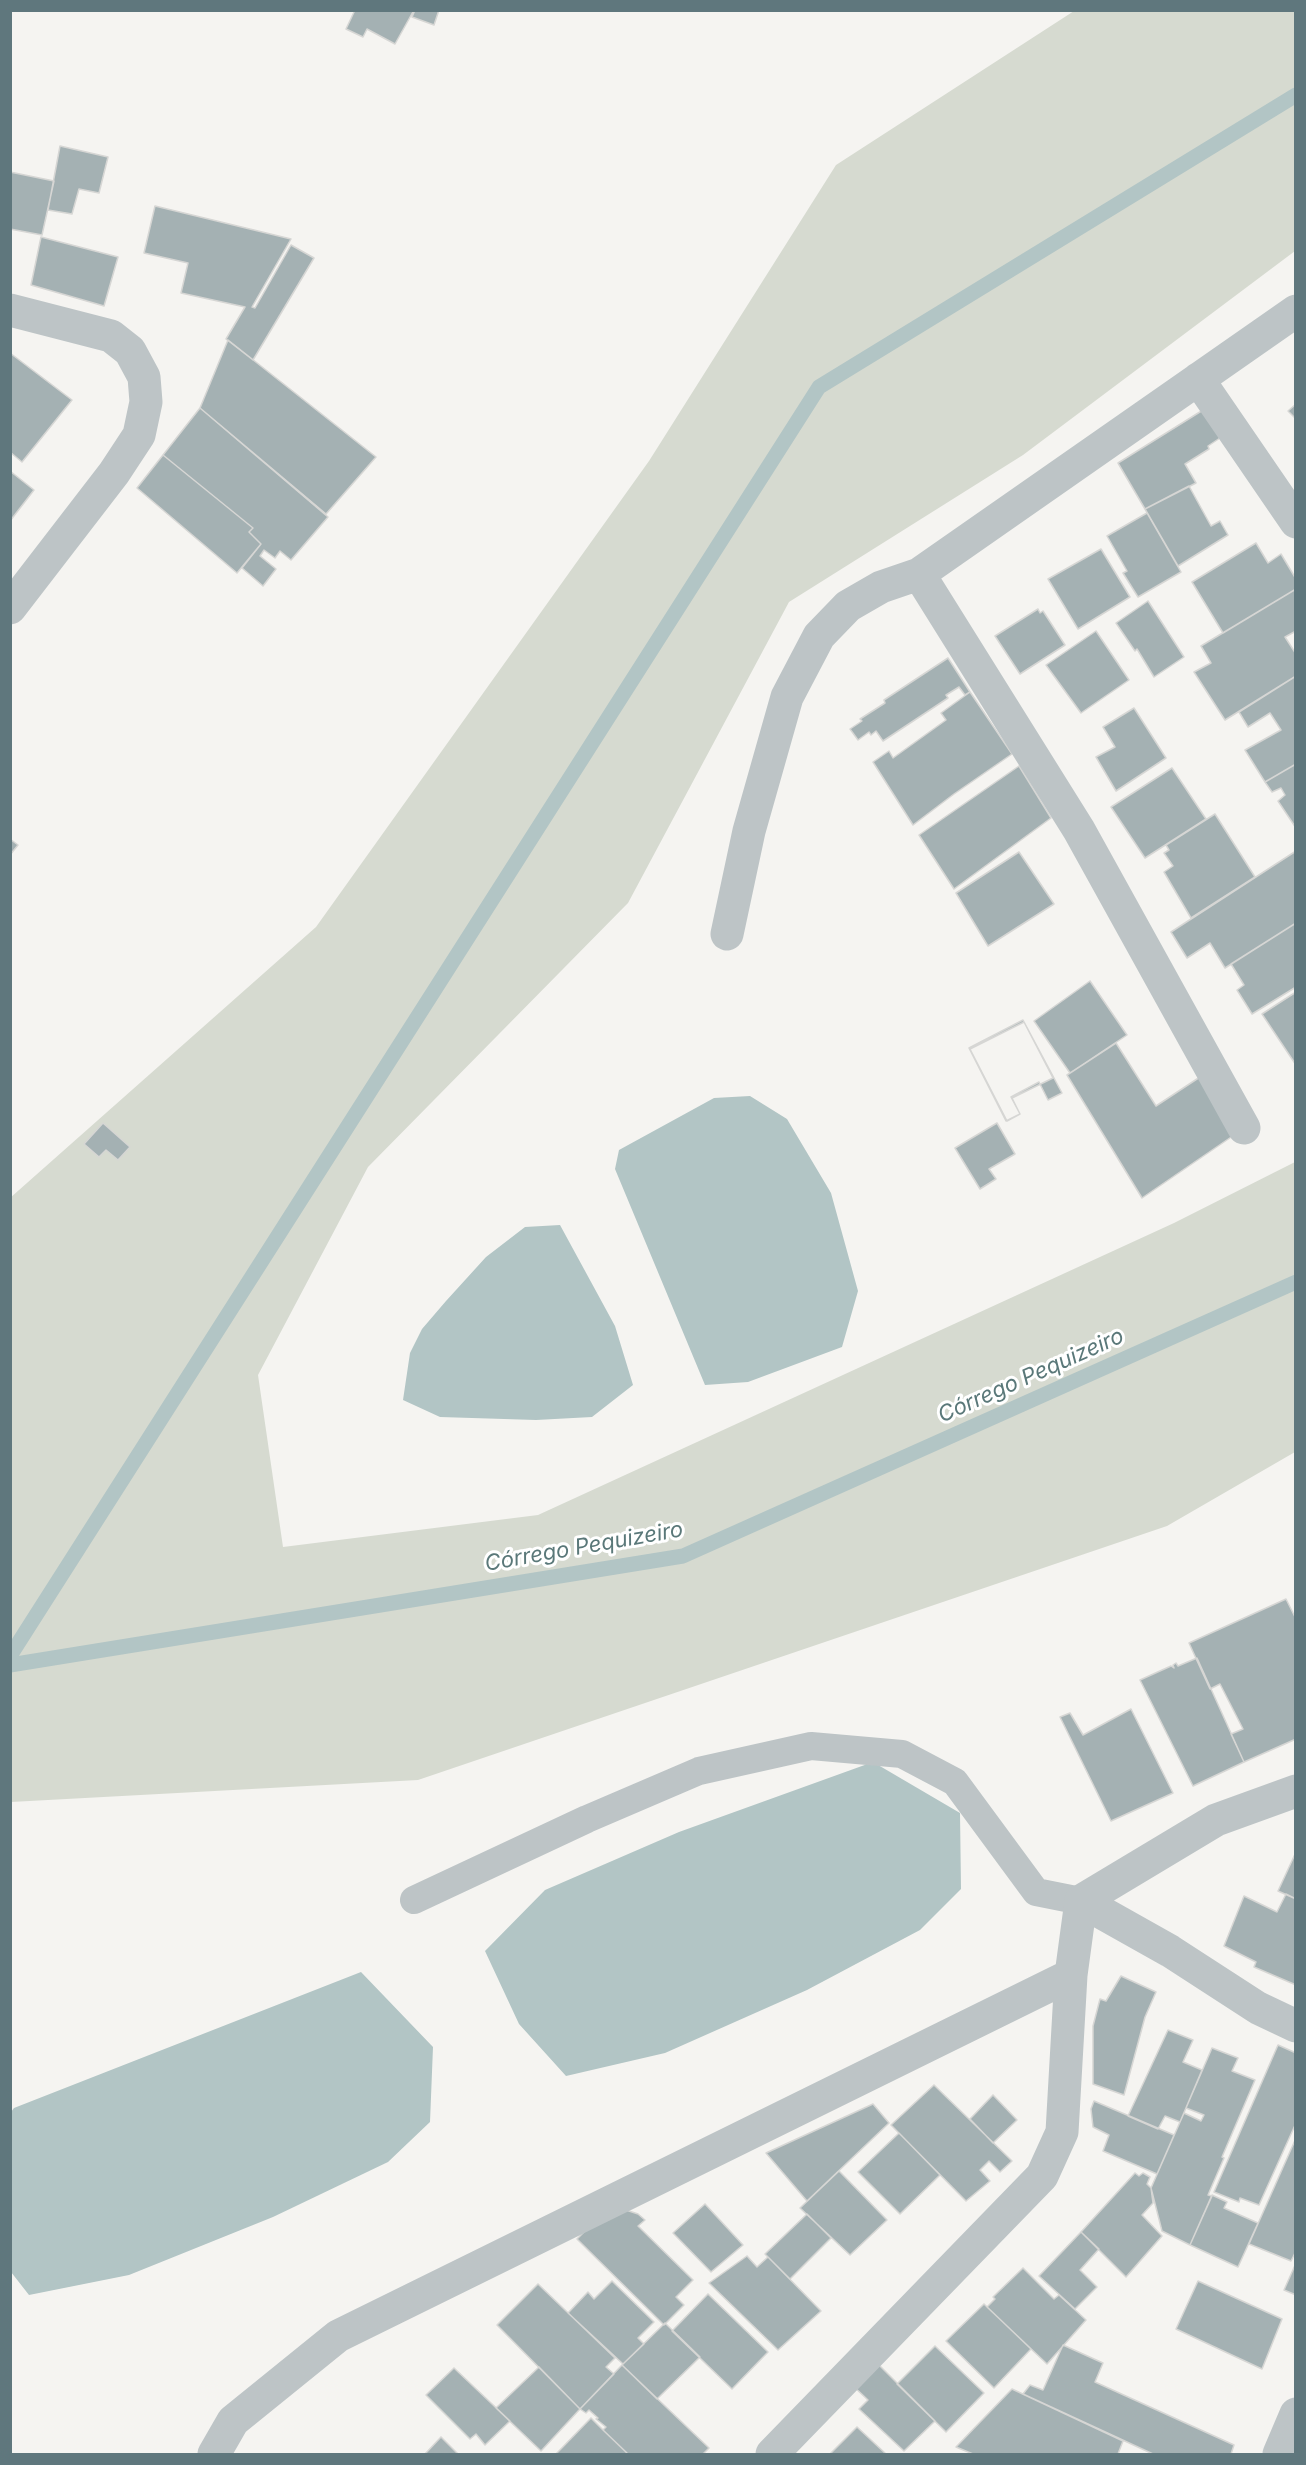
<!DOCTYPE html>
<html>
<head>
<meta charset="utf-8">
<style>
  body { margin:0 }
  #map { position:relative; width:1306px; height:2465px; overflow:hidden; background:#f5f4f1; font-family:Inter,sans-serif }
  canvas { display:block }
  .frame { position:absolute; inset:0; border:12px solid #5f777d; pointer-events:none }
</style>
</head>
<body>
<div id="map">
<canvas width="1306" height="2465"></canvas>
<div class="frame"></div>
</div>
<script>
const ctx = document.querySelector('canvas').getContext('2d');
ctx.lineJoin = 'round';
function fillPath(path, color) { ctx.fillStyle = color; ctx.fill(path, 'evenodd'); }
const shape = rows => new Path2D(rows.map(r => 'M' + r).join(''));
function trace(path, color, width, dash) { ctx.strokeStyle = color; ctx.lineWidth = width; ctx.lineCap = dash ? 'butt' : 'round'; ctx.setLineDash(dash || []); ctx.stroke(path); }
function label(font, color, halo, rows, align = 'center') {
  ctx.font = font + ' Inter,sans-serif'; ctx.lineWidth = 6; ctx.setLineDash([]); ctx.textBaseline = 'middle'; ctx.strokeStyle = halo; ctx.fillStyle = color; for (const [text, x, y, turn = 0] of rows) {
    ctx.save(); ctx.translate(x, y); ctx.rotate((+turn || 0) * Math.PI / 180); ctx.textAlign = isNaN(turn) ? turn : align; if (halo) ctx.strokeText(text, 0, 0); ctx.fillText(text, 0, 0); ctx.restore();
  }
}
const green = shape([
  [1074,11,1295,11,1295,251,1023,455,789,602,628,903,368,1167,258,1375,283,1547,538,1515,1174,1223,1295,1162,1295,1452,1167,1526,418,1780,11,1802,10,1198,316,927,649,461,836,165]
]);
const water = shape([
  [750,1096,787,1119,831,1193,858,1291,842,1347,748,1382,705,1385,615,1169,619,1150,714,1098],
  [560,1225,615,1326,633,1385,592,1417,536,1420,440,1417,403,1400,410,1353,422,1329,446,1301,486,1257,525,1227],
  [873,1762,960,1813,961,1889,920,1930,807,1990,665,2053,566,2076,519,2024,485,1951,545,1890,679,1832],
  [361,1972,433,2047,430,2122,388,2162,273,2217,129,2275,29,2295,11,2272,11,2112,14,2108]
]);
const stream = shape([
  [10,1656,819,387,1296,95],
  [10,1665,683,1556,1296,1282]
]);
const building = shape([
  [355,10,414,10,395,44,367,29,363,37,346,29,355,10],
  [415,10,439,10,434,25,412,17,415,10],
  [60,146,108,157,99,193,79,189,72,214,48,210,60,146],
  [10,172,54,181,42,235,10,229,10,172],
  [155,206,291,239,252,307,255,308,291,245,314,258,253,360,226,339,245,307,181,293,188,263,144,253,155,206],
  [41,237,118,257,104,306,31,285,41,237],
  [228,340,376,457,326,514,200,408,228,340],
  [10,353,72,400,22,462,10,452,10,353],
  [1296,404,1296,419,1288,411,1296,404],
  [200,408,328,517,291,560,280,551,275,558,264,550,260,556,276,569,263,586,242,568,261,544,249,532,253,528,163,455,200,408],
  [1203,410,1220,438,1208,446,1209,449,1185,464,1196,483,1145,509,1118,463,1203,410],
  [163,455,253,528,249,532,261,544,237,573,137,488,163,455],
  [10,471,34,490,10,521,10,471],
  [1189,486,1211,526,1220,521,1228,535,1178,566,1145,509,1189,486],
  [1147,513,1181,572,1138,597,1123,573,1127,571,1107,536,1147,513],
  [1256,543,1268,563,1281,554,1296,579,1296,589,1223,633,1192,582,1256,543],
  [1101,549,1130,597,1078,629,1048,579,1101,549],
  [1296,589,1296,631,1285,637,1296,654,1296,676,1225,720,1194,672,1211,663,1201,646,1296,589],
  [1148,601,1184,657,1154,677,1137,649,1135,651,1116,623,1148,601],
  [1038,609,1040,613,1043,611,1065,645,1020,674,995,636,1038,609],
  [1096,631,1129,680,1081,713,1046,665,1096,631],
  [948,658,970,692,965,695,959,687,946,695,948,698,883,741,876,731,871,735,869,732,858,740,850,729,862,721,860,719,885,703,884,700,948,658],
  [1296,676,1296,764,1265,782,1245,750,1281,730,1270,713,1248,727,1239,712,1296,676],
  [970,692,1012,754,954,794,913,825,873,762,889,751,893,758,946,720,941,713,970,692],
  [1134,708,1166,758,1116,791,1096,757,1115,747,1103,727,1134,708],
  [1296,764,1296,828,1278,801,1285,795,1281,788,1272,792,1265,782,1296,764],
  [1019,766,1051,818,954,889,919,835,1019,766],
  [1172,768,1206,819,1145,858,1111,807,1172,768],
  [1215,814,1255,877,1191,918,1164,872,1173,866,1164,853,1169,850,1166,845,1215,814],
  [10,839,18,845,10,855,10,839],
  [1296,851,1296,923,1225,968,1210,943,1187,958,1171,932,1296,851],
  [1019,852,1054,904,988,946,956,893,1019,852],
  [1296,923,1296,987,1252,1014,1237,990,1244,985,1231,964,1296,923],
  [1090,981,1127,1035,1070,1073,1034,1021,1090,981],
  [1296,992,1296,1065,1262,1014,1296,992],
  [1023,1020,1062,1093,1048,1100,1039,1082,1011,1097,1020,1114,1006,1121,969,1048,1023,1020],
  [1024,1022,1053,1078,1012,1098,1020,1114,1007,1121,970,1049,1024,1022],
  [1116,1043,1156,1106,1203,1075,1240,1131,1142,1198,1067,1075,1116,1043],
  [103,1123,130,1147,118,1160,106,1150,99,1157,84,1144,103,1123],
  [997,1123,1015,1154,989,1169,996,1179,980,1189,955,1148,997,1123],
  [1286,1599,1296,1619,1296,1739,1244,1762,1231,1734,1243,1729,1220,1684,1210,1689,1189,1643,1286,1599],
  [1197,1658,1244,1762,1193,1786,1140,1680,1171,1666,1174,1668,1173,1665,1176,1663,1178,1666,1197,1658],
  [1131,1709,1173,1793,1111,1821,1060,1717,1070,1713,1083,1735,1131,1709],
  [1296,1852,1296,1899,1278,1891,1296,1852],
  [1286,1894,1296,1899,1296,1985,1254,1967,1256,1962,1224,1946,1244,1896,1277,1912,1286,1894],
  [1121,1976,1156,1992,1145,2017,1124,2095,1093,2084,1093,2026,1100,1999,1106,2001,1121,1976],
  [1168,2030,1193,2040,1183,2062,1202,2070,1180,2122,1165,2116,1158,2129,1128,2116,1168,2030],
  [1278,2045,1296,2053,1296,2123,1259,2205,1240,2198,1239,2202,1214,2192,1278,2045],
  [1212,2048,1238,2058,1232,2071,1255,2080,1222,2157,1224,2158,1208,2195,1212,2196,1190,2245,1162,2231,1151,2188,1184,2113,1201,2121,1204,2115,1186,2108,1212,2048],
  [934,2085,1012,2161,1000,2172,989,2161,980,2170,990,2181,966,2201,891,2125,934,2085],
  [993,2095,1017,2120,993,2143,970,2119,993,2095],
  [1094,2101,1174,2135,1157,2174,1103,2151,1109,2135,1093,2127,1091,2109,1094,2101],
  [873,2104,889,2123,807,2201,766,2153,873,2104],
  [899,2133,940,2175,900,2214,858,2172,899,2133],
  [1296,2138,1296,2251,1291,2261,1249,2244,1296,2138],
  [839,2171,887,2220,850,2255,800,2208,839,2171],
  [1135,2173,1139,2176,1143,2173,1150,2177,1147,2184,1151,2188,1153,2203,1142,2215,1162,2236,1126,2277,1081,2232,1135,2173],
  [1212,2195,1227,2202,1224,2208,1258,2223,1238,2267,1190,2245,1212,2195],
  [705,2204,743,2245,711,2272,673,2233,705,2204],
  [611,2205,638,2214,645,2220,638,2226,693,2280,676,2297,684,2305,664,2325,577,2239,611,2205],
  [807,2214,831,2238,790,2279,765,2254,807,2214],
  [1081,2232,1099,2249,1080,2270,1097,2287,1075,2309,1039,2276,1081,2232],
  [747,2256,757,2267,768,2257,821,2311,778,2350,709,2283,747,2256],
  [1296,2263,1296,2295,1284,2290,1296,2263],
  [1023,2268,1054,2299,1059,2295,1086,2320,1047,2364,987,2307,995,2299,993,2297,1023,2268],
  [612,2281,654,2322,638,2338,644,2344,623,2364,568,2313,588,2292,594,2299,612,2281],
  [1198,2281,1282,2319,1262,2369,1176,2329,1198,2281],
  [538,2284,615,2358,606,2367,614,2374,580,2409,497,2325,538,2284],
  [708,2294,768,2352,732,2389,672,2331,708,2294],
  [984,2304,1031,2349,994,2388,946,2341,984,2304],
  [665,2323,700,2357,657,2399,622,2365,665,2323],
  [1063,2345,1103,2363,1095,2382,1234,2445,1231,2454,1153,2454,1023,2394,1030,2385,1043,2390,1063,2345],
  [935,2346,984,2393,946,2432,897,2384,935,2346],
  [874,2360,935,2421,904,2451,859,2409,868,2400,851,2384,874,2360],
  [622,2365,709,2448,703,2454,628,2454,603,2430,606,2427,596,2419,598,2418,589,2410,586,2413,580,2409,622,2365],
  [539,2367,580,2409,541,2451,496,2408,539,2367],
  [454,2368,510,2421,485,2445,476,2434,470,2439,426,2395,454,2368],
  [1012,2389,1123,2441,1118,2454,973,2454,956,2447,1012,2389],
  [591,2418,603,2430,628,2454,556,2454,591,2418],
  [857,2427,886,2454,830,2454,857,2427],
  [441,2437,458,2454,425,2454,441,2437]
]);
const lane = shape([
  [414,1900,587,1819,699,1771,811,1746,902,1754,955,1782,1036,1892,1081,1901]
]);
const street = shape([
  [10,310,111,336,130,351,144,377,146,402,139,435,114,473,10,608],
  [1198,379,1296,522],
  [919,574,1079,830,1244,1128],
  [727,934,749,831,787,697,819,636,848,606,881,587,919,574,1296,311],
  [1081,1901,1170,1951,1258,2008,1296,2026],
  [1081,1901,1216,1820,1296,1791],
  [214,2454,233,2421,338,2336,1071,1975,1081,1901],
  [772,2454,1042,2176,1062,2132,1071,1975],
  [1279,2454,1296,2414]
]);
const waterNames = [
  ["Córrego Pequizeiro",1031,1376,-24],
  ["Córrego Pequizeiro",584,1547,-10]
];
fillPath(green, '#d6dad0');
fillPath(water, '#b2c5c5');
trace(stream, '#b2c5c5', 15);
fillPath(building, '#a4b1b3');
trace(building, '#d6d6d4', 1.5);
trace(lane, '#bdc4c6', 28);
trace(street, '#bdc4c6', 33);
label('italic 22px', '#5a7879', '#fff', waterNames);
</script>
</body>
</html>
